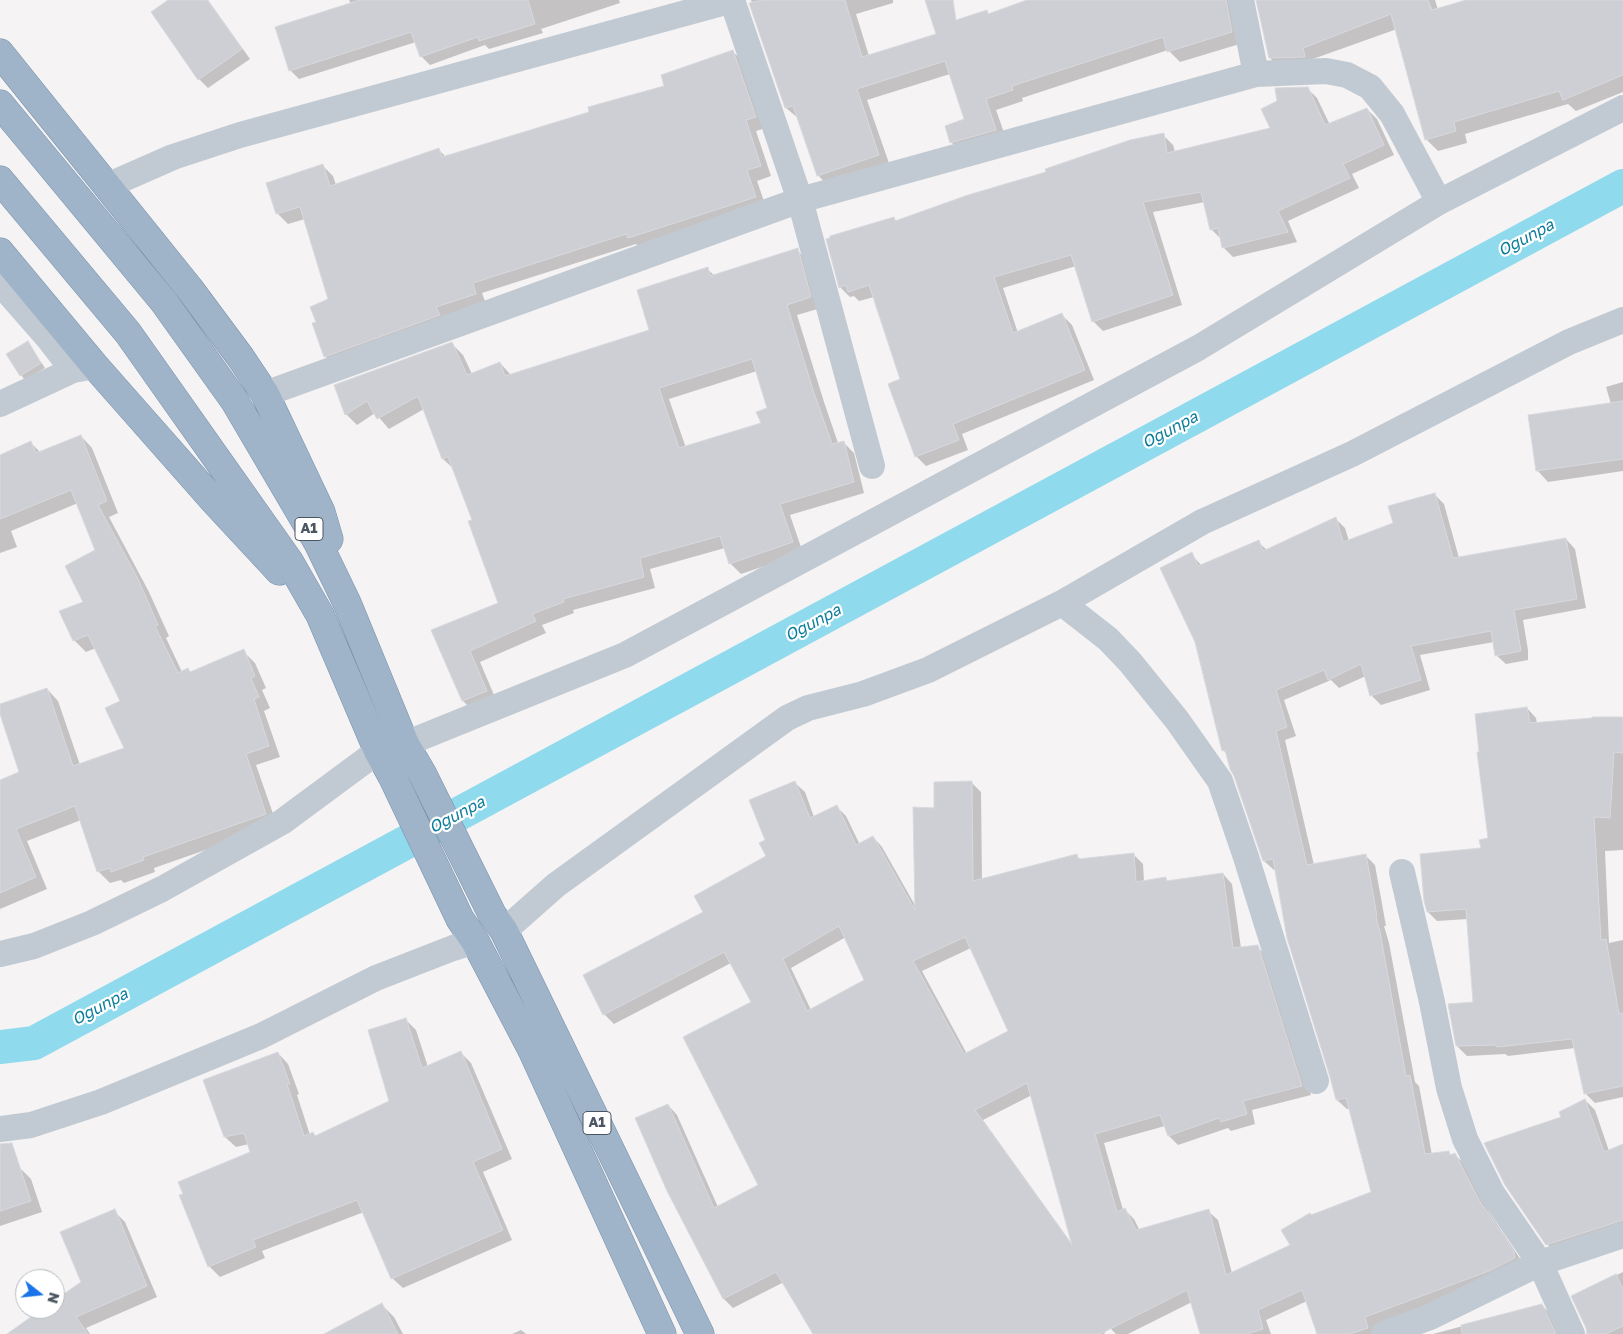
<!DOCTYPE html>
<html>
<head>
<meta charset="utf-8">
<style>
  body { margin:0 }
  #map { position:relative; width:1623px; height:1334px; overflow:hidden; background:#f5f3f3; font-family:"Golos Text",sans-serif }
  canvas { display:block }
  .north { position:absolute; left:15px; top:1269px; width:50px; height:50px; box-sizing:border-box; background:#fff; border:1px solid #b7bbc0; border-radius:50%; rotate:106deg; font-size:14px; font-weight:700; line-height:20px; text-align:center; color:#4a5661 }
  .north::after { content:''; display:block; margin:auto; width:18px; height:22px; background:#1a73e8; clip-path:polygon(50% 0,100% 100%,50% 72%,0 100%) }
</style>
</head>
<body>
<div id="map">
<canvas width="1623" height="1334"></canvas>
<div class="north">N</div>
</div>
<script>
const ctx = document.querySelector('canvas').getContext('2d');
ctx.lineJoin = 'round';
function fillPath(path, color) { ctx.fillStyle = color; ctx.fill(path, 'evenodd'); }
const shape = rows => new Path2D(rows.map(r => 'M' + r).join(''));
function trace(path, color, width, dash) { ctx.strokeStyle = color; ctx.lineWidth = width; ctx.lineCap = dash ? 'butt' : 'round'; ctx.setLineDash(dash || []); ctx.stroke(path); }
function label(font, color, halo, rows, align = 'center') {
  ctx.font = font + ' "Golos Text",sans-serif'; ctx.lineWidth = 4.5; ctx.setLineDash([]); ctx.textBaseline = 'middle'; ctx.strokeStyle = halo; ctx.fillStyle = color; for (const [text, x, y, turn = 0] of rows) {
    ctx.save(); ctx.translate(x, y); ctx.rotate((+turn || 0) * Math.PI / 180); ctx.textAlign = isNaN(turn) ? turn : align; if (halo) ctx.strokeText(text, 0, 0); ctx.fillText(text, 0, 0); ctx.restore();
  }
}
const shadow = shape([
  [170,0,208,0,250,59,208,88,199,79],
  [349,0,619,0,620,3,541,29,543,33,489,49,485,45,430,65,421,56,416,42,299,79,290,70,351,4],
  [751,0,893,0,893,3,856,14,869,56,937,34,986,11,990,14,1031,0,1230,0,1243,43,1180,62,1168,50,1022,98,1023,101,996,110,1007,141,963,154,951,142,966,120,950,74,867,100,890,166,829,187,818,175,798,118,786,108],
  [1258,0,1435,0,1438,10,1470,0,1623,0,1623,92,1576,111,1568,104,1465,134,1467,143,1438,151,1426,139,1397,29,1282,70,1270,58],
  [733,52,744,62,766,128,756,131,771,176,757,181,766,207,639,248,636,244,482,293,486,304,335,367,325,356,318,322,330,300,305,219,288,224,277,213,322,165,333,176,336,185,439,150,446,157,591,113,666,87],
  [1307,88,1317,98,1330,125,1367,109,1377,119,1394,155,1352,174,1359,188,1288,221,1297,242,1233,257,1223,247,1222,240,1211,229,1205,202,1153,212,1182,305,1103,331,1093,321,1076,266,1003,288,1018,333,1062,315,1072,325,1094,380,962,434,968,450,926,466,916,456,902,380,874,297,859,301,854,296,850,297,840,287,894,218,897,222,1163,135,1173,145,1175,152,1272,129],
  [797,250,808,261,821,308,797,315,824,402,838,443,843,442,854,453,864,493,790,515,803,553,741,574,730,563,725,548,650,569,655,588,573,610,574,613,542,625,546,633,480,662,497,702,474,712,463,701,433,631,500,604,473,521,455,470,443,459,424,409,389,429,375,413,357,425,346,414,452,344,463,355,472,374,500,363,511,375,651,331,707,269,715,276],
  [757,371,768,409,762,424,686,448,669,399],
  [28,343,45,368,25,380,21,375],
  [1623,382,1623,471,1548,482,1537,470,1611,404,1606,387],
  [81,436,92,448,118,513,109,517,149,592,169,636,166,638,182,672,188,669,191,673,243,651,255,663,266,688,262,690,270,708,264,711,280,757,256,765,277,825,154,868,155,872,124,883,121,880,110,883,98,871,81,820,27,841,47,889,0,909,0,781,21,772,0,710,0,705,47,689,58,701,80,765,126,749,122,701,96,648,86,652,74,640,85,602,96,551,78,503,11,531,17,547,0,553,0,456,31,443,41,453],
  [1434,494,1444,504,1459,558,1566,539,1575,549,1586,608,1523,620,1528,650,1528,660,1506,664,1496,655,1494,642,1420,655,1430,690,1381,705,1372,696,1366,676,1339,688,1331,680,1284,700,1296,736,1285,740,1314,865,1365,855,1375,865,1386,926,1384,926,1389,943,1415,1082,1419,1086,1432,1155,1448,1153,1451,1156,1455,1155,1465,1164,1489,1212,1523,1263,1375,1334,1319,1334,1307,1301,1266,1320,1271,1334,1202,1334,1192,1302,1128,1334,1116,1334,1109,1327,1104,1334,813,1334,784,1282,733,1308,724,1299,668,1105,677,1115,718,1207,760,1185,753,1003,731,963,614,1024,604,1014,705,913,768,857,767,841,795,783,805,792,814,817,836,806,846,816,860,845,873,837,882,847,916,907,935,809,972,783,981,792,982,880,1076,855,1081,860,1133,854,1143,864,1144,882,1166,879,1169,882,1223,874,1232,884,1241,948,1257,947,1267,956,1311,1095,1252,1110,1255,1124,1231,1131,1228,1128,1178,1145,1169,1136,1165,1126,1104,1143,1123,1210,1124,1209,1134,1219,1140,1231,1208,1211,1218,1220,1232,1273,1291,1246,1311,1216,1373,1193,1350,1109,1347,1109,1337,1100,1276,870,1274,870,1264,861,1228,755,1223,750,1191,554,1202,566,1258,542,1267,550,1336,519,1345,528,1349,541,1394,524],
  [846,937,866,980,811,1010,791,968],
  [971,948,1010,1032,967,1054,922,971],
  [1032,1095,1072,1244,983,1120],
  [1527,708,1536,718,1537,724,1623,719,1623,850,1605,851,1609,943,1623,940,1623,1097,1595,1103,1585,1093,1575,1048,1508,1056,1505,1054,1467,1056,1457,1046,1475,1004,1468,919,1437,921,1428,912,1482,850,1489,839],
  [406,1020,416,1030,428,1067,461,1053,471,1063,512,1159,483,1172,512,1240,403,1288,392,1278,364,1212,262,1251,265,1258,220,1277,209,1266,251,1152,249,1144,236,1147,225,1137,205,1080,278,1053,288,1064,299,1094,297,1095,310,1135,313,1133,316,1137,390,1102],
  [1585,1100,1595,1110,1609,1151,1623,1145,1623,1232,1556,1253,1547,1244,1563,1118],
  [20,1168,31,1179,42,1212,0,1226,0,1175],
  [114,1211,125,1222,157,1297,86,1328,90,1334,9,1334,44,1309,55,1309,55,1301,82,1282],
  [1623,1272,1623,1334,1588,1334,1587,1327,1573,1296],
  [382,1305,394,1317,403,1334,328,1334],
  [1542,1305,1551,1315,1560,1334,1433,1334],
  [521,1330,526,1334,512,1334]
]);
const canal = shape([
  [0,1047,34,1043,1623,186]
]);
const building = shape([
  [168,0,207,0,242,49,198,80,151,12,168,0],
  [360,0,528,0,535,24,479,41,478,37,420,57,411,32,289,71,275,27,360,0],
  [763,0,845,0,862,57,936,34,925,0,953,0,956,20,987,10,988,14,1027,0,1226,0,1232,32,1167,52,1163,37,1012,86,1013,90,986,99,996,130,950,143,945,126,964,119,945,61,857,89,879,155,817,176,793,106,785,108,749,3,763,0],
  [1256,0,1428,0,1432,10,1466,0,1623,0,1623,75,1563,100,1559,91,1454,122,1456,131,1425,140,1391,14,1303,48,1305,57,1269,58,1256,0],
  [733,50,756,117,746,120,761,166,747,170,756,197,628,238,626,234,473,283,476,294,436,307,440,315,324,357,312,323,316,322,310,307,328,299,300,207,276,214,266,183,323,164,330,186,439,148,442,157,589,112,588,107,664,86,661,75,733,50],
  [1308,87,1325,125,1367,108,1384,145,1343,164,1350,178,1278,211,1288,232,1222,248,1218,228,1210,230,1201,192,1143,202,1173,295,1092,322,1071,255,994,277,1013,333,1062,313,1085,370,953,424,959,440,915,457,888,384,900,379,869,285,848,292,846,285,839,288,826,239,830,238,830,236,894,217,895,221,968,195,1046,172,1045,169,1130,140,1164,133,1167,153,1270,128,1261,109,1277,101,1275,88,1308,87],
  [798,248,811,297,787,305,813,390,832,444,844,441,854,482,780,504,793,542,729,564,720,536,640,558,644,577,563,599,564,602,532,614,536,621,470,651,487,691,462,701,431,630,498,603,468,521,472,520,448,457,442,459,418,396,377,419,367,401,345,415,334,385,452,342,467,375,500,362,505,376,649,330,637,290,708,267,710,276,798,248],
  [752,359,767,408,756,412,761,423,679,448,659,388,752,359],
  [28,341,41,363,20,376,6,354,28,341],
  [1623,401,1623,459,1536,471,1528,415,1623,401],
  [81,435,107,501,98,505,138,579,158,625,155,626,178,673,188,668,190,672,244,649,255,676,251,678,259,697,254,699,269,746,246,754,266,814,143,857,144,860,111,872,110,868,97,872,75,806,16,829,36,877,0,893,0,780,19,772,0,714,0,704,47,688,73,766,124,748,105,708,120,701,88,635,73,641,59,611,83,602,65,566,95,550,71,490,0,519,0,455,31,441,36,453,81,435],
  [1435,493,1453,558,1566,538,1577,599,1514,610,1521,651,1495,656,1491,631,1411,646,1421,680,1370,696,1361,664,1328,680,1324,670,1276,690,1287,727,1276,731,1307,865,1366,854,1377,916,1376,917,1380,932,1406,1076,1410,1075,1425,1154,1449,1151,1450,1155,1455,1153,1479,1200,1515,1253,1514,1254,1515,1258,1489,1271,1365,1317,1368,1328,1350,1334,1317,1334,1302,1290,1258,1310,1263,1329,1247,1334,1200,1334,1187,1290,1100,1334,813,1334,776,1272,723,1299,667,1191,635,1118,668,1104,714,1208,758,1185,683,1037,751,1002,724,952,603,1015,583,975,703,912,694,896,766,856,759,843,765,840,749,800,795,781,810,818,837,805,856,845,873,836,915,910,913,807,934,808,934,782,972,781,973,881,1077,854,1078,859,1134,853,1136,882,1166,877,1166,881,1223,873,1233,948,1258,945,1302,1086,1243,1101,1247,1114,1221,1122,1219,1118,1168,1136,1160,1115,1095,1134,1117,1212,1125,1208,1136,1230,1209,1209,1226,1275,1290,1245,1281,1230,1310,1213,1311,1215,1371,1192,1346,1098,1336,1100,1330,1077,1287,938,1273,859,1263,861,1234,776,1230,769,1225,750,1222,751,1195,642,1160,568,1192,552,1198,566,1259,540,1263,551,1336,517,1343,542,1393,523,1388,506,1435,493],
  [839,926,864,980,807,1011,783,959,839,926],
  [965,937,1008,1031,964,1054,913,961,965,937],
  [1027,1083,1072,1245,975,1110,1027,1083],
  [1527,707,1530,723,1592,718,1592,717,1623,717,1623,753,1614,752,1610,818,1594,817,1601,940,1606,939,1619,1014,1623,1013,1623,1086,1584,1094,1572,1039,1497,1047,1496,1045,1456,1046,1448,1004,1473,1002,1466,909,1427,912,1424,901,1420,854,1481,848,1479,840,1488,838,1477,752,1479,752,1475,714,1527,707],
  [406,1018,422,1068,461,1051,502,1149,473,1162,503,1230,391,1279,357,1200,253,1240,256,1247,208,1267,179,1195,183,1194,178,1182,250,1152,244,1133,224,1137,203,1080,278,1052,290,1084,287,1084,304,1136,313,1132,315,1136,389,1101,368,1030,406,1018],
  [1585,1099,1604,1152,1623,1144,1623,1220,1546,1245,1505,1185,1484,1143,1561,1117,1559,1112,1585,1099],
  [12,1143,31,1201,0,1211,0,1144,12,1143],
  [115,1209,147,1286,76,1317,88,1334,7,1334,42,1309,55,1309,55,1300,81,1282,60,1232,115,1209],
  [1616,1274,1623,1289,1623,1326,1606,1334,1587,1334,1586,1328,1571,1296,1616,1274],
  [382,1303,398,1334,324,1334,382,1303],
  [1542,1304,1556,1334,1462,1334,1461,1325,1542,1304]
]);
const minor = shape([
  [732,0,800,200,872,466],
  [1241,0,1256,74],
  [107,186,173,157,240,135,733,0],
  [0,283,49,339,73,370],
  [265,394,800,200,1256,74,1326,71,1347,75,1370,87,1392,114,1439,202],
  [0,404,73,370,90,367],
  [1062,603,1108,639,1130,662,1177,720,1220,781,1246,857,1316,1081],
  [405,744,625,655,1198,348,1439,202,1623,108],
  [1402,872,1432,1002,1449,1088,1465,1139,1492,1193,1540,1263,1572,1334],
  [504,931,556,885,787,718,808,708,863,694,928,670,1062,603,1202,522,1352,454,1569,342,1623,320],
  [0,954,34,946,92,923,162,889,282,822,378,751],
  [0,1129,31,1125,101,1102,261,1036,376,978,453,948,475,941],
  [1384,1334,1430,1317,1540,1263,1623,1235]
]);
const trunk = shape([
  [0,53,189,288,241,358,265,394,321,512,329,539],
  [0,104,164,302,234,400,318,543,347,603,405,744,422,773,492,914,504,931,700,1334],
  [0,180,128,333,289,561,320,615,378,751,393,778,460,919,475,941,532,1050,662,1334],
  [0,252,95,366,214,501,279,571]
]);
const shields = [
  [309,529,28],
  [597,1123,28]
];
const shieldNames = [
  ["A1",309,529],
  ["A1",597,1123]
];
const waterNames = [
  ["Ogunpa",1526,238,-28],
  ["Ogunpa",1170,430,-28],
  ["Ogunpa",813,623,-28],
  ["Ogunpa",457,815,-28],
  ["Ogunpa",100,1007,-28]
];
fillPath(shadow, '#0003');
trace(canal, '#90daee', 34);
fillPath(building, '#cdcfd5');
trace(building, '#d7d9de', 1);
trace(trunk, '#7690ad', 29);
trace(minor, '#c1cad2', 26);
trace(trunk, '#9fb4c9', 28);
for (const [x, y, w] of shields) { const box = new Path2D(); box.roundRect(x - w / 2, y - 11.5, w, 23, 4); ctx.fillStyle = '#fff'; ctx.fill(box); trace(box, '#4a5661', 1); }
label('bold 14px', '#4a5661', null, shieldNames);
label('italic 16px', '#0c7c9b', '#fff', waterNames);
</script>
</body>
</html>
